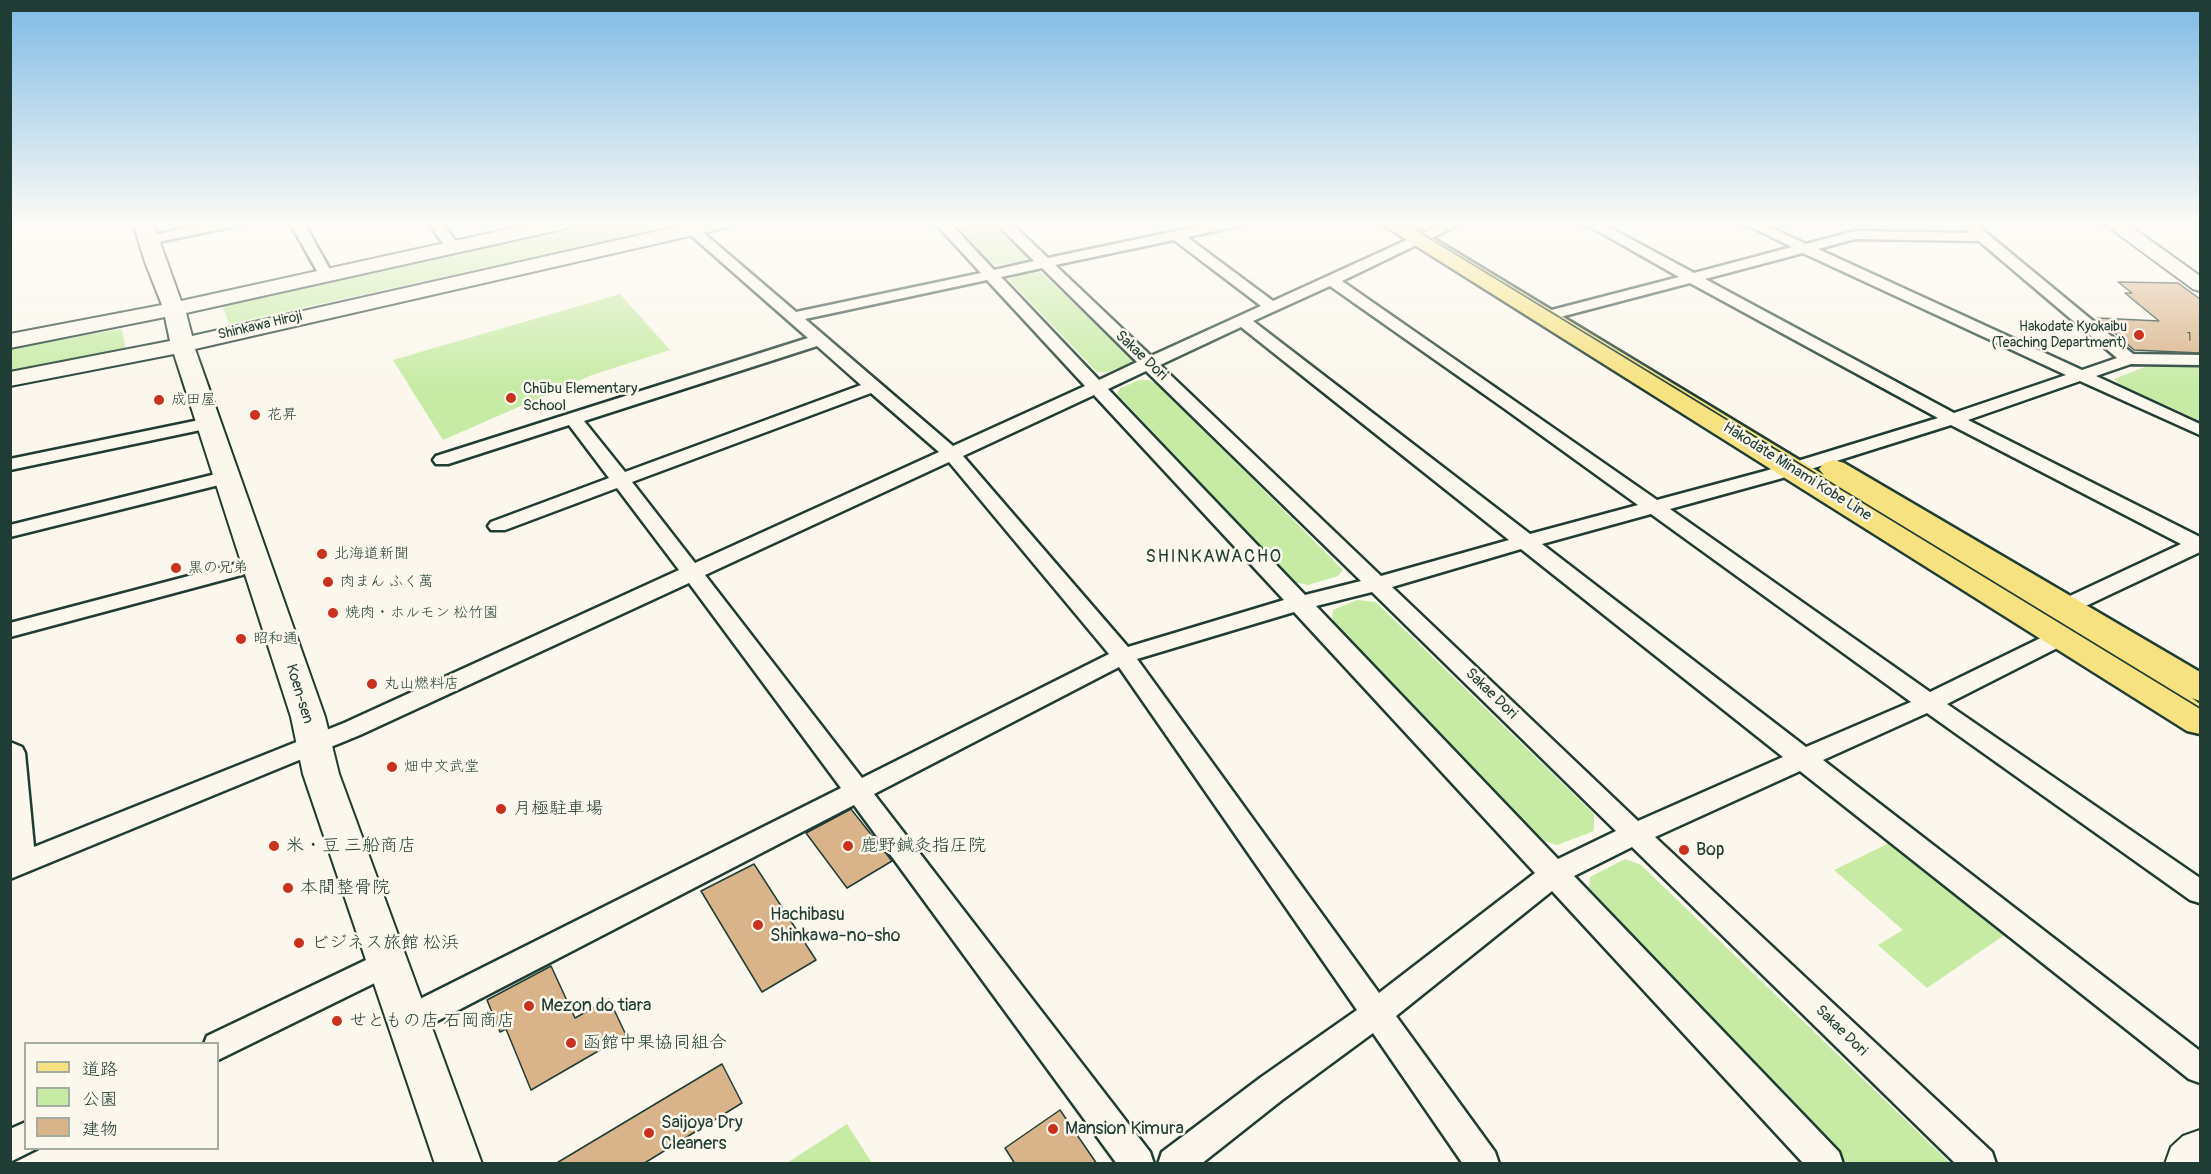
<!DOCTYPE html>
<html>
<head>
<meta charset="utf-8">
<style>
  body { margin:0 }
  #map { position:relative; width:2211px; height:1174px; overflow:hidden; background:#fbf7ec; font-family:Pangolin,"Klee One",sans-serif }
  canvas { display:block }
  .frame { position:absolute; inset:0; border:12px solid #1f3d34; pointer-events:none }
  .legend { position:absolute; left:24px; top:1042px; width:195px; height:108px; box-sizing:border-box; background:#fbf7ec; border:2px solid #a3ada2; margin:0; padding:8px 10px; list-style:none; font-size:18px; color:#1f3d34 }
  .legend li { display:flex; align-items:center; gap:12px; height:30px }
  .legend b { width:30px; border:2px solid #a3ada2 }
</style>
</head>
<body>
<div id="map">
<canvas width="2211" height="1174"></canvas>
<div class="frame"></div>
<ul class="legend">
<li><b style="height:8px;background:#f6e281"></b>道路</li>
<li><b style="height:16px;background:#c7eba5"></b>公園</li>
<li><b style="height:16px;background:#d9b38a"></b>建物</li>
</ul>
</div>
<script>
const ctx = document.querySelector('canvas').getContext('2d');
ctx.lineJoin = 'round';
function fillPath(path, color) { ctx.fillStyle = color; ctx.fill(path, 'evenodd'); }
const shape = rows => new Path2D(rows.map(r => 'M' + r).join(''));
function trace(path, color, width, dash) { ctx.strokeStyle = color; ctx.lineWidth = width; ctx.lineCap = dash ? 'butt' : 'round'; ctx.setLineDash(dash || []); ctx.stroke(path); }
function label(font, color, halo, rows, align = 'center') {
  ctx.font = font + ' Pangolin,"Klee One",sans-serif'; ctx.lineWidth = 5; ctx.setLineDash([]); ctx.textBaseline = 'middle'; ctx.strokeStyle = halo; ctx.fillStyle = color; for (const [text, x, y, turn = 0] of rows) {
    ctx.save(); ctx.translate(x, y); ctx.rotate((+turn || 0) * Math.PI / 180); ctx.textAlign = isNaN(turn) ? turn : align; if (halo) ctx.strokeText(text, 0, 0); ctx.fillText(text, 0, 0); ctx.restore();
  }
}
const green = shape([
  [589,223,665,224,660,229,229,324,221,303],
  [952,223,992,223,1027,257,1024,261,997,265,989,263],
  [1033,272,1042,273,1132,359,1131,363,1108,372,1097,372,1009,280,1012,277],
  [620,294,670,350,592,375,443,440,393,360],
  [122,329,126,351,11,372,11,348],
  [2147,366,2200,366,2200,421,2121,385,2114,379],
  [1139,380,1149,380,1159,385,1343,570,1338,576,1308,585,1294,582,1117,394,1119,389],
  [1357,600,1376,602,1594,814,1594,831,1557,845,1532,837,1332,621,1333,610],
  [1891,842,2006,934,1927,988,1878,945,1903,930,1834,870],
  [1625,859,1641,865,1950,1163,1847,1163,1589,888,1590,877],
  [847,1124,872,1163,787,1163]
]);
const building = shape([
  [2118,282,2178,283,2200,299,2200,353,2134,350,2098,318,2159,321,2125,293,2132,293,2118,282],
  [851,809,892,861,847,888,806,833,851,809],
  [754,864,816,960,762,992,701,891,754,864],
  [551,966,575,1018,609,999,626,1035,531,1090,506,1029,500,1032,487,1000,551,966],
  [722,1064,742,1103,643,1164,555,1164,722,1064],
  [1060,1110,1097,1164,1015,1164,1005,1148,1060,1110]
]);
const street = shape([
  [212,223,239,223,232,227,148,244,141,240,148,236,212,223],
  [290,223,304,223,333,275,331,278,321,278,290,223],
  [428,223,442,223,460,247,458,250,448,250,428,223],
  [677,223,692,223,796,312,981,273,935,223,950,223,994,270,1034,261,996,223,1011,223,1048,258,1214,223,1240,223,1238,226,1187,237,1273,301,1444,223,1462,223,1342,281,1657,500,1765,471,1938,418,1690,283,1545,321,1540,319,1537,316,1540,313,1679,277,1584,223,1601,223,1694,273,1792,247,1743,223,1761,223,1806,244,1855,231,1969,233,1966,229,1968,226,1978,226,2133,354,2200,355,2200,365,2131,364,2096,376,2200,424,2200,435,2080,381,1968,420,2200,537,2200,552,2073,612,2065,614,2057,612,2054,607,2057,602,2181,544,1951,425,1779,479,1670,509,1930,692,2055,631,2063,629,2071,631,2074,636,2071,641,1947,704,2200,878,2200,903,2190,900,1927,713,1823,760,2200,1051,2200,1083,2189,1079,1800,771,1655,837,1992,1152,1996,1164,1956,1164,1632,847,1574,876,1839,1152,1843,1164,1804,1164,1552,891,1396,1016,1495,1152,1499,1164,1463,1164,1373,1033,1282,1100,1201,1164,1158,1164,1162,1152,1260,1078,1357,1010,1119,667,874,794,1150,1152,1154,1164,1117,1164,854,805,418,1031,407,1035,396,1031,392,1021,396,1011,841,788,689,583,360,735,10,879,10,742,22,747,25,753,34,847,344,723,679,570,617,488,505,530,491,530,488,526,491,522,609,478,569,425,448,464,436,464,433,460,436,456,808,338,677,223],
  [1855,239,1979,241,2117,358,2082,370,1818,249,1855,239],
  [1174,240,1261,306,1151,356,1055,265,1174,240],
  [1803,253,2066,375,1954,413,1705,279,1803,253],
  [1042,268,1137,362,1099,380,1001,277,1042,268],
  [987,280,1085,386,953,446,805,319,987,280],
  [1330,286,1505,409,1638,505,1530,534,1253,321,1330,286],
  [1241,327,1509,540,1381,576,1160,365,1241,327],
  [817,346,861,385,625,472,584,421,817,346],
  [1146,371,1361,581,1305,595,1108,389,1146,371],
  [871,393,939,452,695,563,632,482,871,393],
  [1094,395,1284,600,1128,647,963,456,1094,395],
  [949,462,1109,654,862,778,705,575,949,462],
  [1651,514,1911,702,1806,747,1542,544,1651,514],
  [1521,549,1783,757,1638,821,1392,587,1521,549],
  [1372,592,1616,831,1558,859,1316,606,1372,592],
  [1294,612,1535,873,1379,993,1137,659,1294,612],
  [209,418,215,419,218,423,215,427,10,470,10,459,209,418],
  [228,471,235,473,237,477,235,481,10,537,10,525,228,471],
  [257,558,264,559,267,564,264,569,10,637,10,623,257,558],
  [387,950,397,954,401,963,397,972,218,1060,218,1044,204,1044,207,1036,387,950],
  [26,1122,26,1148,38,1148,10,1162,10,1129,26,1122]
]);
const secondary = shape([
  [133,223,153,223,181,301,536,223,573,223,570,227,563,229,186,313,192,336,694,223,730,223,727,227,720,229,195,349,325,717,339,774,482,1164,435,1164,303,774,291,717,174,354,10,386,10,372,170,341,165,317,10,348,10,334,162,305,145,262,133,223],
  [2103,223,2126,223,2200,276,2200,291,2193,289,2103,223],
  [2200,1130,2200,1164,2165,1164,2171,1147,2183,1136,2200,1130]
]);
const primary = shape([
  [1382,223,1408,223,1824,475,1819,469,1824,463,1834,460,1844,463,2200,672,2200,701,2192,698,2200,704,2200,734,2187,731,1386,227,1382,223]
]);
const tram = shape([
  [1405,223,2200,708]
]);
const markers = [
  [2139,335,6,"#c8321e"],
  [511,398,6,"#c8321e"],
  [159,400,6,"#c8321e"],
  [255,415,6,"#c8321e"],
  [322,554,6,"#c8321e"],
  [176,568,6,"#c8321e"],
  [328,582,6,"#c8321e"],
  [333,613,6,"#c8321e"],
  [241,639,6,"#c8321e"],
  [372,684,6,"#c8321e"],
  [392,767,6,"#c8321e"],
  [501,809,6,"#c8321e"],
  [274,846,6,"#c8321e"],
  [848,846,6,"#c8321e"],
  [1684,850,6,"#c8321e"],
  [288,888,6,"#c8321e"],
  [758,925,6,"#c8321e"],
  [299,943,6,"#c8321e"],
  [529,1006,6,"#c8321e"],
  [337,1021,6,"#c8321e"],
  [571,1043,6,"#c8321e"],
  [1053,1129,6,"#c8321e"],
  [649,1133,6,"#c8321e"]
];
const numberNames = [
  ["1",2189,338]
];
const farStreetnames = [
  ["Shinkawa Hiroji",260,326,-13]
];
const farPoinames = [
  ["Hakodate Kyokaibu",2127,327],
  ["(Teaching Department)",2127,343]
];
const streetNames = [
  ["Sakae Dori",1141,356,43],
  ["Hakodate Minami Kobe Line",1797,472,32],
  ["Koen-sen",299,694,73],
  ["Sakae Dori",1491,694,44],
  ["Sakae Dori",1841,1031,44]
];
const poiNames = [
  ["Chūbu Elementary",523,389],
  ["School",523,406],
  ["成田屋",171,400],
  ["花昇",267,415],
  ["北海道新聞",334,554],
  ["黒の兄弟",188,568],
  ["肉まん ふく萬",340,582],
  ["焼肉・ホルモン 松竹園",345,613],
  ["昭和通",253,639],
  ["丸山燃料店",384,684],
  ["畑中文武堂",404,767]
];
const quarterNames = [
  ["SHINKAWACHO",1214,557]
];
const nearPoinames = [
  ["月極駐車場",513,809],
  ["米・豆 三船商店",286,846],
  ["鹿野鍼灸指圧院",860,846],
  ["Bop",1696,850],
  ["本間整骨院",300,888],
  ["Hachibasu",770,915],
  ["Shinkawa-no-sho",770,936],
  ["ビジネス旅館 松浜",311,943],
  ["Mezon do tiara",541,1006],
  ["せともの店 石岡商店",349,1021],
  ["函館中果協同組合",583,1043],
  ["Saijoya Dry",661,1123],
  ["Cleaners",661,1144],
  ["Mansion Kimura",1065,1129]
];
fillPath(green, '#c7eba5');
fillPath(building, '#d9b38a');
trace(building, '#1f3d34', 1.5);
trace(street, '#1f3d34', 5);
trace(secondary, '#1f3d34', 4);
trace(primary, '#1f3d34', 5);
fillPath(street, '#fbf7ec');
fillPath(secondary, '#fbf7ec');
fillPath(primary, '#f6e281');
trace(tram, '#1f3d34', 1.5);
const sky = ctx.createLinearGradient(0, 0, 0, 387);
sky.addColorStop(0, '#7ebae5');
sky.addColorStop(0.58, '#fdfbf6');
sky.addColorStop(1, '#fdfbf600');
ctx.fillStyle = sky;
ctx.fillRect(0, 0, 2211, 387);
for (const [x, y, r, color] of markers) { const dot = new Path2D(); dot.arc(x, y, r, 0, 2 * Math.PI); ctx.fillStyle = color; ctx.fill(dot); trace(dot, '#fbf7ec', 2); }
label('12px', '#4e5a4a', null, numberNames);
label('14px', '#1f3d34', '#fbf7ec', farStreetnames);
label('14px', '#1f3d34', '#fbf7ec', farPoinames, 'right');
label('15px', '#1f3d34', '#fbf7ec', streetNames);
label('15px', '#1f3d34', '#fbf7ec', poiNames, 'left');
ctx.letterSpacing = '1.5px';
label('18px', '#1f3d34', '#fbf7ec', quarterNames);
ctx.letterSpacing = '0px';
label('18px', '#1f3d34', '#fbf7ec', nearPoinames, 'left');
</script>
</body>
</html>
